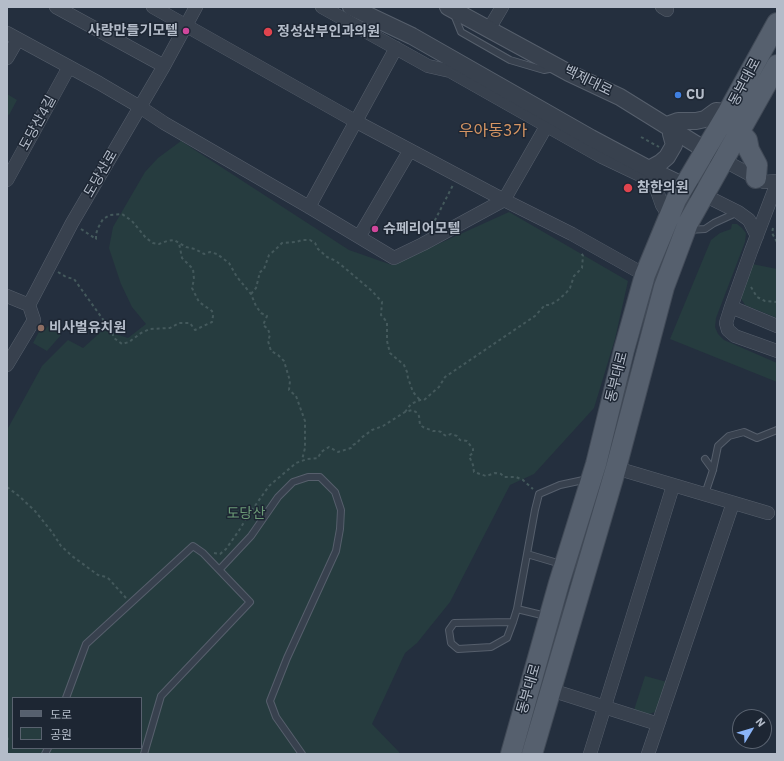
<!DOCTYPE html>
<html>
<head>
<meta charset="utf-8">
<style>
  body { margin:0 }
  #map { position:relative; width:784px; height:761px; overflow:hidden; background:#242f3e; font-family:"IBM Plex Sans","Noto Sans KR",sans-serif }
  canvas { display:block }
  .frame { position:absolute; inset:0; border:8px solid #b4bcc9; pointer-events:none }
  .legend { position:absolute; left:12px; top:697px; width:130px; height:52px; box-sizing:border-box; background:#1d2633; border:1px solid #59626f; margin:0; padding:5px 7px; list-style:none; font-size:12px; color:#b4bcc9 }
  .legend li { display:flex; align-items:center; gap:8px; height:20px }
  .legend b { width:20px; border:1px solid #59626f }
  .north { position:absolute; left:732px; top:709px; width:40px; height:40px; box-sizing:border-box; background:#1d2633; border:1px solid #59626f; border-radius:50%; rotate:52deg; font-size:11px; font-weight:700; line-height:16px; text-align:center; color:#b4bcc9 }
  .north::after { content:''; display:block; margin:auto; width:14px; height:18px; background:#8ab4f8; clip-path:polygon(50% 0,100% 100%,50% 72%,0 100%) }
</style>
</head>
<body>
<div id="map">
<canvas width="784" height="761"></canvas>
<div class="frame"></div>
<ul class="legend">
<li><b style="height:5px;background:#56606e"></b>도로</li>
<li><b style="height:11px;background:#263c3f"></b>공원</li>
</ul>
<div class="north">N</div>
</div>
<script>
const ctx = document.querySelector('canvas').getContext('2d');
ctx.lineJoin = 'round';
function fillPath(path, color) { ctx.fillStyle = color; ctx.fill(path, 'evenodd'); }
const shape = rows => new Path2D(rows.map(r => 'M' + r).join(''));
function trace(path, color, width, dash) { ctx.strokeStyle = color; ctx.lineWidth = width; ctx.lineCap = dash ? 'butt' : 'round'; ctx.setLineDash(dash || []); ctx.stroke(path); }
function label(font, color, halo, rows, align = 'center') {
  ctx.font = font + ' "IBM Plex Sans","Noto Sans KR",sans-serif'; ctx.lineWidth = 3; ctx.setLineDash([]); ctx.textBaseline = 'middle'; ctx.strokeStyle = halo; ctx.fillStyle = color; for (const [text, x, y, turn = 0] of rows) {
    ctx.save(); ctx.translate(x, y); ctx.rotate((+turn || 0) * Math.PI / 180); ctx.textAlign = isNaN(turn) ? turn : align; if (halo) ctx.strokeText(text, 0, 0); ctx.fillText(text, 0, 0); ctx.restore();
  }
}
const green = shape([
  [7,94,17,100,9,115,7,114],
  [181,141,349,250,392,265,509,212,628,281,615,339,594,408,534,474,510,485,450,602,417,643,405,653,372,724,399,752,399,754,7,754,7,430,42,366,68,340,83,348,103,330,128,338,146,324,132,307,121,284,109,248,113,227,145,172,158,158],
  [13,698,141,698,141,748,13,748],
  [732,224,737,224,742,228,746,233,745,242,716,318,715,327,718,334,724,340,777,363,777,382,670,339,711,240,720,233,731,229],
  [752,264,777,269,777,318,745,305,740,297],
  [48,326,56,331,61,335,47,351,33,343,40,330,43,332],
  [645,676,667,682,658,711,649,714,634,710]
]);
const path = shape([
  [641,137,659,147],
  [432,226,453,185],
  [773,228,772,233,777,242],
  [81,229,96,239,96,234,98,228,103,219,110,215,122,214,132,221,146,238,153,243,159,244,167,241,174,240,186,247,195,249,204,254,210,252,217,254,229,263,237,277,251,294,256,306,261,313,267,316,263,325,268,329,270,335,268,341,271,351,278,355,284,361,290,381,289,390,296,396,305,421,305,448,302,460],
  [58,272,66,277,74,279,112,332,114,338,122,344,129,342,141,333,150,329,170,328,179,323,190,323,195,330,212,322,213,316,212,311,199,302,192,288,194,279,193,269,182,258,179,243],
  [751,287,757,297,765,301,777,302],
  [251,294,256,288,259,276,259,273,264,269,269,255,275,250,282,243,296,242,302,240,310,240,315,243,318,249,327,257,336,261,346,269,372,291,382,302,381,315,387,322,387,341,390,353,404,365,407,372,408,378,413,392,420,400],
  [405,412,411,404,420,400,424,400,439,387,445,377,535,316,545,305,550,305,558,300,566,293,570,288,574,276,582,268,583,256,581,252],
  [7,487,19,496,35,511,52,532,61,546,72,556,98,575,106,577,109,579,126,598],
  [214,553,220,554,226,549,240,529,247,517,269,486,296,463,307,459,318,458,321,452,329,447,338,452,351,448,353,445,357,443,361,438,372,430,383,426,405,412,412,410,416,412,419,416,420,425,423,427,433,431,438,431,441,432,443,434,446,436,451,434,457,436,460,440,467,441,473,449,473,453,469,456,473,465,474,472,486,476,495,473,501,474,504,477,516,477,523,480,533,489],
  [7,737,8,740,7,740]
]);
const service = shape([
  [456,14,455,17,461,32,510,60,544,70,554,68],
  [689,230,705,229,714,223,738,212],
  [705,459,713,470],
  [705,494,713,470,718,446,729,436,744,432,757,438,777,430],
  [527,554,561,564],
  [220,569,251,536,278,497,293,482,308,477,320,477,335,492,341,510,340,529,336,551,287,658,270,701,276,717,302,754],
  [517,609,546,616],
  [513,622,454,623,449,630,451,643,458,649,491,647,507,638,513,622,517,609,535,510,539,494,560,485,588,479],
  [66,698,86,644,193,546,203,553,250,602,161,696,144,754],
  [45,754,48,748]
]);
const minor = shape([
  [56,7,164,66],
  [153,7,355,121,504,200,572,234,645,275],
  [322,7,428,66,450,71,602,157,644,177,656,188,662,205,669,216],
  [662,7,667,10],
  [489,29,502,7],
  [7,33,99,83,140,107,164,123,309,207,394,258,423,244,504,200,547,125],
  [7,58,18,39],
  [723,160,764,182,777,181],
  [7,180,69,67],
  [777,183,751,251,731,307,777,326],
  [704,195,738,212,749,220,757,236],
  [309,207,396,48],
  [359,237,410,150],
  [7,296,29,305],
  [29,305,72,223,164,66,196,7],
  [731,307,726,323,728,330,735,336,777,351],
  [7,365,34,320,29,305],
  [616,468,768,513],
  [551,690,658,724],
  [590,754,673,486],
  [648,754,733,503]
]);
const tertiary = shape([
  [351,7,412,36,591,138,649,169,695,191],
  [448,7,569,73,620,97,715,156],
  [667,125,678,121,696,121,705,119,716,111,728,112],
  [649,169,660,163,667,157,674,145,671,134,672,128]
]);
const primary = shape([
  [740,132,747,140,749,150,757,165,756,178],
  [511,754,559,583,596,464,624,350,645,275,676,200,728,112,777,23],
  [532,754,616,468,664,287,688,223,777,65]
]);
const markers = [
  [186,31,4,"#d1479c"],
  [268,32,5,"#e0444e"],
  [678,95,4,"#3f7fe0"],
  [628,188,5,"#e0444e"],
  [375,229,4,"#d1479c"],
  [41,328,4,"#8d6e63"]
];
const poiNames = [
  ["사랑만들기모텔",178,31,"right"],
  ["정성산부인과의원",277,32],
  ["CU",686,95],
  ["참한의원",637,188],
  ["슈페리어모텔",383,229],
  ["비사벌유치원",49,328]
];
const streetNames = [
  ["백제대로",588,81,26],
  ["동부대로",745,82,-62],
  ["도당산4길",38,123,-61],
  ["도당산로",101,174,-60],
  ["동부대로",617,377,-76],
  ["동부대로",529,689,-74]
];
const parkNames = [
  ["도당산",246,514]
];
const quarterNames = [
  ["우아동3가",493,131]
];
fillPath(green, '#263c3f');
trace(service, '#565f6c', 8);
trace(minor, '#565f6c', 14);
trace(tertiary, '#565f6c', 18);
trace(primary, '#414a57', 22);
trace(path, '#44595c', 2, [3, 3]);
trace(service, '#38414e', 6);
trace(minor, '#38414e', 13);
trace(tertiary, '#38414e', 16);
trace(primary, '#56606e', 20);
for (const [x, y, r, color] of markers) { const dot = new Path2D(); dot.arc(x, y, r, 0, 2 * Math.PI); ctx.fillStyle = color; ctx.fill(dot); trace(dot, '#1d2633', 1.5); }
label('bold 14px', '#b4bcc9', '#1d2633', poiNames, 'left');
label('14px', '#b4bcc9', '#1d2633', streetNames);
label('14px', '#6b9a76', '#1d2633', parkNames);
label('16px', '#d59563', '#1d2633', quarterNames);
</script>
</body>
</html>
